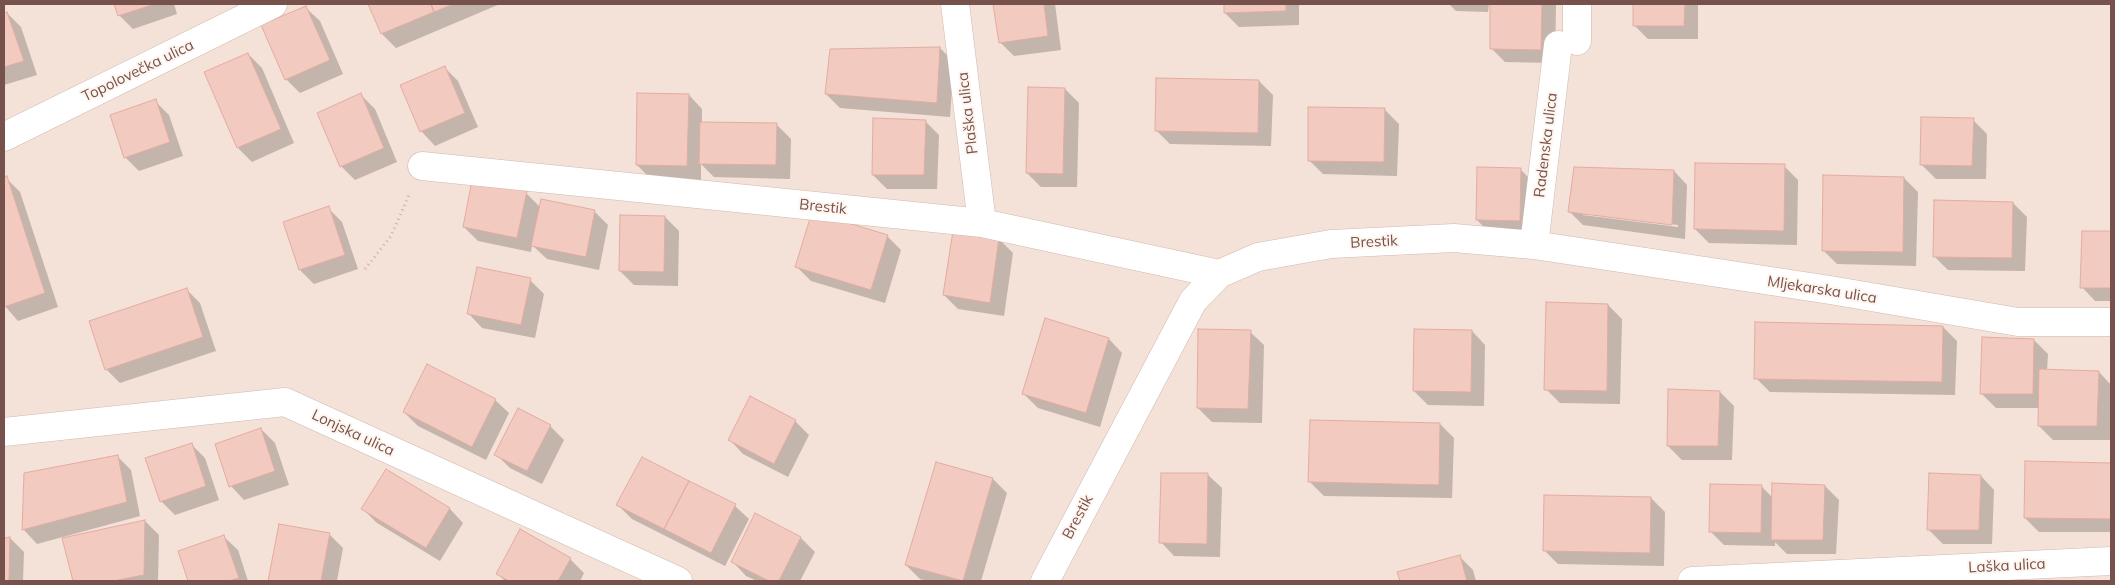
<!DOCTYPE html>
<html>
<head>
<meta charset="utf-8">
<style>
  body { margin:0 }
  #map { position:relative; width:2115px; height:585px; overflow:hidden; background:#fcf1e9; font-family:Mulish,sans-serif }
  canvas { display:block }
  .frame { position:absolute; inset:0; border:5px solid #77524c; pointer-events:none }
</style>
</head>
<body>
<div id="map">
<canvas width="2115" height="585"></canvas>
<div class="frame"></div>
</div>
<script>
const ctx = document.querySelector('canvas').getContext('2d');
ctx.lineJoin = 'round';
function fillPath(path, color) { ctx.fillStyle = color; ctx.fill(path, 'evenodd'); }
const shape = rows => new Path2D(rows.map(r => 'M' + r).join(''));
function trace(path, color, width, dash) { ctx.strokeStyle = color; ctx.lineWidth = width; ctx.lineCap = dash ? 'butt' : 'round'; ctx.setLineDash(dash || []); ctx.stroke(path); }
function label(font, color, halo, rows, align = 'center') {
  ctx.font = font + ' Mulish,sans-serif'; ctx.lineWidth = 4; ctx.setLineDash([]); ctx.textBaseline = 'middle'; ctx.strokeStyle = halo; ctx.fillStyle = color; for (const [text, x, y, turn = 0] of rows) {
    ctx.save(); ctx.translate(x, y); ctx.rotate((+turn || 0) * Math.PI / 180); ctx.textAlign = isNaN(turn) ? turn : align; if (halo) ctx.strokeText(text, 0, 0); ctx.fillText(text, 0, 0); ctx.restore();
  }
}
const residential = shape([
  [4,4,2111,4,2111,581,4,581]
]);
const shadow = shape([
  [116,4,174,4,177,14,133,29,119,15],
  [369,4,500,4,396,48,382,34],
  [994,4,1055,4,1061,50,1014,56,1000,42],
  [1225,4,1299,4,1299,25,1239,27,1225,13],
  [1449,4,1489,4,1488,12,1456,11],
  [1492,4,1556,4,1555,63,1505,62,1491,48],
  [1634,4,1698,4,1698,39,1648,39,1634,25],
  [306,8,320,21,343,74,300,93,286,79],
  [7,13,21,27,37,75,4,85,4,14],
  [940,48,954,62,950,117,840,108,826,94],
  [248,54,262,68,294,143,252,162,238,148,205,73],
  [444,67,458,81,478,127,435,146,422,132,402,86],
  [1259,81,1273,95,1271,146,1170,144,1156,130],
  [1065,89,1079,103,1077,187,1041,187,1027,173],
  [361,95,375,109,397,162,355,180,341,166],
  [689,95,702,109,702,123,777,125,791,139,790,179,714,177,701,164,701,180,651,179,637,165],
  [155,101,169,115,183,156,139,171,125,157],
  [1385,110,1399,124,1397,176,1323,174,1309,160],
  [1973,120,1987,134,1986,179,1936,179,1922,165],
  [925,121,939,135,937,189,887,189,873,175],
  [1784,166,1798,180,1797,245,1709,243,1695,229],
  [1520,169,1534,183,1533,234,1491,234,1477,220],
  [1674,171,1687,185,1685,239,1583,225,1569,211],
  [1583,212,1678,225,1678,227,1583,215],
  [4,178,6,178,20,192,58,307,18,321,4,305],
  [1904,178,1918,192,1916,266,1837,264,1823,250],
  [526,193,540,207,594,211,608,225,599,270,547,259,532,245,531,252,478,241,464,227],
  [2013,203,2027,217,2025,271,1948,270,1934,256],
  [328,208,342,222,358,269,314,284,300,270,284,223],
  [665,217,679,231,678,286,634,285,620,271],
  [2083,232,2111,233,2111,301,2095,301,2082,287],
  [887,236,901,250,885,303,811,281,797,267],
  [999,239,1013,253,1004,316,958,309,944,295],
  [530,280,544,294,535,338,482,328,469,314],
  [186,289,200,303,216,351,120,383,106,369],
  [1608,305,1622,319,1620,404,1560,403,1546,389],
  [1943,327,1957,341,1955,395,1770,392,1756,378],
  [1472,331,1485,345,1484,406,1428,405,1414,391],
  [1250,332,1264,345,1262,423,1212,422,1198,408],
  [1109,339,1122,353,1100,427,1038,408,1024,394],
  [2034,340,2048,354,2047,371,2099,372,2111,385,2111,440,2053,440,2039,426,2040,408,1996,408,1982,394],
  [1720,392,1734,406,1732,460,1682,460,1668,446],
  [495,400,509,413,486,460,418,426,404,412],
  [795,421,809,435,788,477,743,454,730,440],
  [1440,424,1454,438,1452,498,1324,496,1310,482],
  [550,426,564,440,542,484,510,468,496,454],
  [261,429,275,443,289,485,244,500,231,486],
  [191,444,205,458,219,500,175,515,161,501],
  [117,456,131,470,140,516,37,544,24,530,25,474],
  [937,463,993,479,1007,493,981,581,928,581,920,579,906,565],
  [2027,463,2111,464,2111,532,2039,532,2025,518],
  [1208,475,1222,488,1220,557,1174,556,1161,542],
  [1981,476,1994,490,1992,544,1943,544,1929,530],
  [1761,486,1773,498,1825,486,1839,500,1836,554,1787,554,1775,542,1775,546,1724,545,1710,531],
  [1651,498,1665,512,1664,566,1558,564,1544,550],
  [618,505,735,506,749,519,725,566,632,519],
  [363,509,450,509,463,523,440,561,377,523],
  [756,515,801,538,815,552,800,581,757,581,746,576,733,562],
  [145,521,159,535,158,581,74,581,64,539],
  [280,525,329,534,343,548,337,581,269,581],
  [224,537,238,550,248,581,190,581,180,552],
  [10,538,24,552,23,581,4,581,4,539],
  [1459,556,1473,570,1476,581,1401,581,1399,573],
  [570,559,584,573,580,581,505,581,497,573]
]);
const building = shape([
  [114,4,155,4,118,16,114,4],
  [368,4,431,4,434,12,381,34,368,4],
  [431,4,454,4,434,12,431,4],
  [993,4,1044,4,1048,36,999,43,993,4],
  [1224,4,1286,4,1286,11,1224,13,1224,4],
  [1490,4,1542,4,1541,50,1490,49,1490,4],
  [1633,4,1685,4,1684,26,1633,26,1633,4],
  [306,6,330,60,285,80,261,25,306,6],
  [7,12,24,61,4,67,4,13,7,12],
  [940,47,937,103,825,94,830,49,940,47],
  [248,53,281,129,237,148,204,72,248,53],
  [445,66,465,113,420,132,400,85,445,66],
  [1156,78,1259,80,1258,133,1155,131,1156,78],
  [1028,87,1065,88,1063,174,1026,173,1028,87],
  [361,93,384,148,340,167,317,113,361,93],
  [637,93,689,94,687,166,636,165,637,93],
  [156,99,170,142,124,158,110,115,156,99],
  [1308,107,1385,108,1384,162,1308,161,1308,107],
  [1921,117,1974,118,1972,166,1920,165,1921,117],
  [873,118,926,120,924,175,872,175,873,118],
  [700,122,777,123,776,165,699,164,700,122],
  [1695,163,1785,164,1784,231,1694,229,1695,163],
  [1477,167,1521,168,1520,221,1476,220,1477,167],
  [1574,167,1674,170,1672,225,1568,212,1574,167],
  [1823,175,1904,177,1903,252,1822,251,1823,175],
  [7,176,45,293,4,307,4,177,7,176],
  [472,180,527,191,517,238,463,227,472,180],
  [541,199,595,210,586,257,531,246,541,199],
  [1934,200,2013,202,2012,258,1933,257,1934,200],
  [329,206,345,255,299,270,283,222,329,206],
  [812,212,888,235,871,290,795,267,812,212],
  [620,215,665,216,664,272,619,271,620,215],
  [953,231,999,238,990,303,943,295,953,231],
  [2082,231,2111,231,2111,288,2080,288,2082,231],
  [477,267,531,278,521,325,467,314,477,267],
  [187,288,203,337,105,370,89,321,187,288],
  [1546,302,1608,304,1607,391,1544,390,1546,302],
  [1045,318,1109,338,1086,413,1022,394,1045,318],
  [1755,322,1943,326,1942,382,1754,379,1755,322],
  [1198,329,1251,330,1248,409,1197,408,1198,329],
  [1414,329,1472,330,1471,392,1413,391,1414,329],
  [1982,337,2034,339,2033,394,1980,394,1982,337],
  [427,364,496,399,472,447,403,412,427,364],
  [2039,369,2099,371,2097,426,2038,426,2039,369],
  [1668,389,1720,391,1718,446,1667,446,1668,389],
  [750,396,796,420,774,464,728,440,750,396],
  [518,408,551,425,527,471,494,455,518,408],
  [1310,420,1440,423,1439,485,1308,482,1310,420],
  [261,428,275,471,229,487,215,444,261,428],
  [192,443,206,486,160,502,145,458,192,443],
  [118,455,127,502,22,530,24,473,118,455],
  [642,457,689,481,664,529,616,505,642,457],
  [2025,461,2111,463,2111,519,2024,518,2025,461],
  [936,462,993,478,963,581,905,565,936,462],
  [386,469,450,508,426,548,361,509,386,469],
  [1161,473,1208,473,1207,544,1159,543,1161,473],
  [1929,473,1981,475,1979,530,1927,530,1929,473],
  [689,481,736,504,711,553,664,529,689,481],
  [1772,483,1825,485,1823,540,1771,540,1772,483],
  [1710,484,1762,485,1761,533,1709,532,1710,484],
  [1544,495,1651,497,1650,553,1543,551,1544,495],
  [755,513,801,537,779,581,769,581,731,562,755,513],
  [145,520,144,575,113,581,73,581,62,538,145,520],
  [279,524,330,533,321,581,268,581,279,524],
  [520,529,571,558,558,581,509,581,496,574,520,529],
  [224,535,239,578,229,581,188,581,178,551,224,535],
  [10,537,9,581,4,581,4,538,10,537],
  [1460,555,1467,581,1400,581,1397,572,1460,555]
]);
const path = shape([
  [365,269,391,236,409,195]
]);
const minor = shape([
  [955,4,982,223],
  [1577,41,1577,4],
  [4,137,273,4],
  [422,166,982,223,1219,274,1258,257,1331,244,1454,238,1534,245,1830,290,2018,322,2111,322],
  [1534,245,1558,45],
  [4,432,285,402,678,581],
  [1045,581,1193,301,1219,274],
  [1692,581,2111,561]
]);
const streetNames = [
  ["Topolovečka ulica",138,71,-26],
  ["Plaška ulica",968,113,-97],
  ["Radenska ulica",1546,145,-83],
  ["Brestik",823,207,6],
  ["Brestik",1374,242,-3],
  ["Mljekarska ulica",1822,290,9],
  ["Lonjska ulica",353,433,25],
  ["Brestik",1078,517,-62],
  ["Laška ulica",2007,566,-3]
];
fillPath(residential, '#f4e1d7');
fillPath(shadow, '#0003');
fillPath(building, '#f2cac0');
trace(building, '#e4aca1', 1);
trace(minor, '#d1b9b0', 29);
trace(path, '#d7aca3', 3, [1, 4]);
trace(minor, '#fff', 28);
label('15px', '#77524c', '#fff5ef', streetNames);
</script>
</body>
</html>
